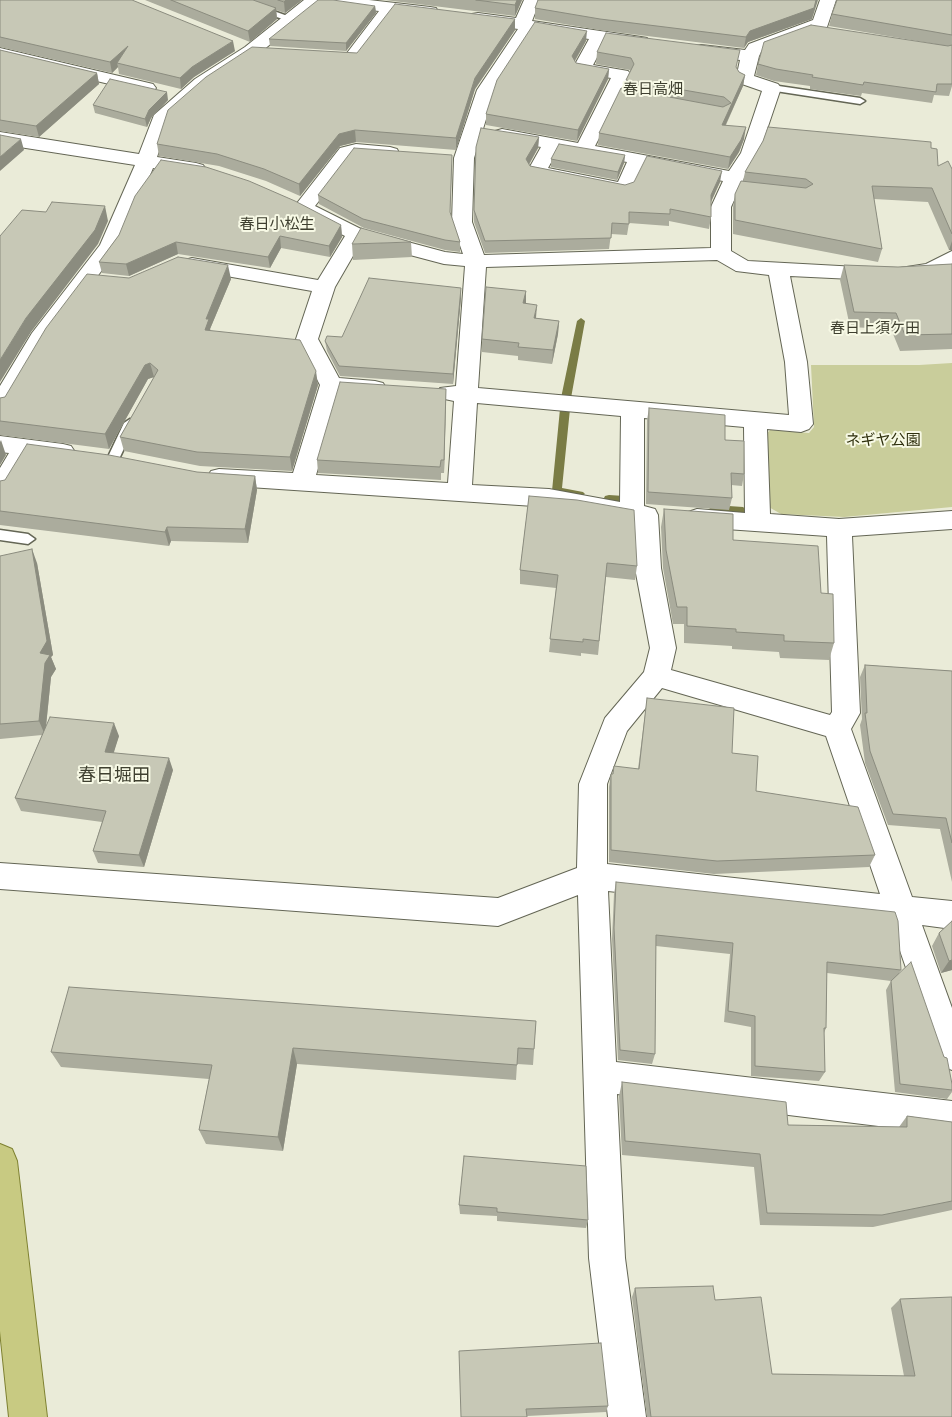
<!DOCTYPE html>
<html>
<head>
<meta charset="utf-8">
<style>
  body { margin:0 }
  canvas { display:block; background:#eaebd8 }
</style>
</head>
<body>
<canvas width="952" height="1417"></canvas>
<script>
const ctx = document.querySelector('canvas').getContext('2d');
ctx.lineJoin = 'round';
function fillPath(path, color) { ctx.fillStyle = color; ctx.fill(path, 'evenodd'); }
const shape = rows => new Path2D(rows.map(r => 'M' + r).join(''));
function trace(path, color, width, dash) { ctx.strokeStyle = color; ctx.lineWidth = width; ctx.lineCap = dash ? 'butt' : 'round'; ctx.setLineDash(dash || []); ctx.stroke(path); }
function label(font, color, halo, rows, align = 'center') {
  ctx.font = font + ' "Titillium Web","Noto Sans JP",sans-serif'; ctx.lineWidth = 4; ctx.setLineDash([]); ctx.textBaseline = 'middle'; ctx.strokeStyle = halo; ctx.fillStyle = color; for (const [text, x, y, turn = 0] of rows) {
    ctx.save(); ctx.translate(x, y); ctx.rotate((+turn || 0) * Math.PI / 180); ctx.textAlign = isNaN(turn) ? turn : align; if (halo) ctx.strokeText(text, 0, 0); ctx.fillText(text, 0, 0); ctx.restore();
  }
}
const green = shape([
  [952,363,952,507,844,517,781,514,767,506,763,438,770,430,809,433,814,427,811,365,919,365]
]);
const stream = shape([
  [581,318,585,321,571,398,566,401,561,398,577,321,581,318],
  [565,406,570,409,562,488,583,492,585,494,580,497,557,494,552,491,560,409,565,406],
  [609,495,624,496,629,499,624,502,605,500,604,498,605,496,609,495],
  [714,505,743,507,748,511,743,515,710,512,709,509,714,505]
]);
const lane = shape([
  [229,0,243,0,296,19,288,21,229,0],
  [772,85,860,98,865,101,860,104,769,90,769,86,772,85],
  [130,419,136,423,119,459,118,462,108,462,107,459,124,423,130,419],
  [0,530,28,534,35,539,28,544,0,540,0,530]
]);
const street = shape([
  [304,0,369,0,430,7,436,8,438,12,436,16,430,17,395,13,358,63,321,62,315,61,312,57,315,53,347,53,379,11,320,4,257,55,207,87,169,121,157,157,196,163,203,165,206,169,203,173,196,175,153,168,120,246,49,341,8,410,0,413,0,386,32,333,100,245,135,165,0,144,0,132,139,154,154,115,195,79,245,47,304,0],
  [524,0,540,0,532,21,641,37,647,38,650,42,647,46,641,47,605,42,593,65,628,71,631,75,595,146,729,171,741,153,762,91,739,83,736,79,740,60,701,55,695,54,692,50,695,46,701,45,745,50,749,44,813,20,820,0,836,0,827,27,761,52,759,56,754,76,778,84,781,88,759,153,744,178,731,207,731,251,748,261,894,269,926,264,952,251,952,266,939,273,894,281,790,276,807,362,813,424,809,429,801,432,767,429,770,514,839,519,952,511,952,529,852,536,860,713,851,729,912,897,952,901,952,929,922,925,952,1008,952,1070,940,1065,936,1054,890,922,608,891,616,1062,952,1101,952,1135,617,1094,625,1258,646,1417,608,1417,589,1258,578,895,498,926,0,889,0,863,498,898,577,868,579,784,605,718,644,672,650,648,635,568,634,522,549,507,219,485,211,483,207,477,211,471,219,469,293,473,320,385,296,339,312,291,192,270,185,268,182,264,185,260,192,258,318,280,345,236,302,214,294,207,340,148,356,144,390,147,397,149,399,153,397,157,390,159,354,156,315,206,363,230,445,252,463,254,452,222,454,158,477,90,518,29,478,23,472,22,470,18,472,14,478,13,516,18,524,0],
  [533,31,589,39,573,68,576,72,611,78,578,143,502,129,495,131,493,135,495,139,541,147,527,172,530,176,624,195,631,193,645,166,723,181,711,207,711,248,484,255,472,222,474,158,495,90,533,31],
  [558,150,627,162,618,182,548,168,558,150],
  [361,242,444,264,465,266,456,386,440,388,437,393,440,398,454,401,448,483,316,475,340,393,375,395,383,393,386,388,383,383,375,381,339,378,318,339,335,287,361,242],
  [717,260,736,271,769,275,785,362,789,415,478,388,486,267,717,260],
  [477,403,621,416,620,502,549,489,472,485,477,403],
  [644,418,744,427,745,513,697,509,688,512,685,518,688,524,697,527,827,536,832,712,830,715,671,670,676,648,661,568,658,515,655,509,644,506,644,418],
  [662,688,826,736,880,894,607,864,607,784,627,731,662,688],
  [0,48,153,84,156,88,153,92,147,93,0,58,0,48],
  [0,436,63,444,71,446,75,452,71,458,63,460,31,456,9,493,0,495,0,468,9,453,0,452,0,436]
]);
const primary = shape([
  [0,1144,12,1149,17,1161,47,1417,9,1417,0,1331,0,1144]
]);
const wall = shape([
  [0,0,235,51,194,77,181,89,119,74,118,67,112,73,0,47],
  [145,0,302,0,285,13,276,10,277,19,250,42],
  [385,0,522,0,515,16],
  [952,0,952,86,949,96,934,95,932,103,862,93,861,96,810,89,810,86,774,81,756,75,758,64,935,44,829,26,832,14],
  [375,6,376,13,346,51,270,46,269,39],
  [535,8,812,19,748,42,744,48,599,30,535,19],
  [515,19,515,30,475,89,456,150,356,142,340,146,300,196,266,181,219,166,159,156,157,144,357,53],
  [586,41,575,61,576,63,609,69,608,79,577,141,486,125,486,114],
  [0,50,97,73,99,84,39,137,0,131],
  [597,52,736,68,739,72,745,75,743,86,726,125,744,139,739,152,728,169,598,145,599,133,625,89,626,80,630,71,630,70,596,64],
  [168,100,151,118,147,127,95,113,93,105],
  [539,137,538,148,529,165,530,166,625,185,720,182,711,202,711,217,709,229,669,221,669,226,629,223,627,235,611,234,609,249,485,253,474,222,474,210],
  [931,148,938,166,952,169,952,250,949,250,928,202,874,199,882,249,878,262,733,234,733,207,735,194,743,181,745,172],
  [625,155,624,163,617,180,551,167,551,159],
  [452,165,450,214,460,242,460,252,445,250,364,228,319,204,318,195],
  [341,225,342,237,330,257,281,248,270,268,178,254,129,276,102,273,99,262,119,235],
  [411,242,412,257,353,260,352,244],
  [952,264,952,349,900,351,891,329,850,327,840,280,844,265,898,267],
  [129,278,231,279,210,329,211,331,318,385,292,471,200,466,124,451,120,437,154,377,148,379,109,449,0,435,0,398,5,397],
  [461,288,461,298,453,384,340,376,327,351,325,341,342,337],
  [526,291,526,304,536,318,559,321,558,334,552,364,518,360,518,356,482,352,482,339],
  [446,389,444,473,441,473,441,480,318,473,317,460],
  [649,408,725,440,744,474,742,486,731,485,732,498,729,510,646,504,647,420],
  [197,472,255,476,257,490,248,543,171,541,169,546,0,525,0,481],
  [529,496,637,566,635,580,606,577,598,655,581,653,581,656,549,652,556,588,520,584,520,570],
  [664,509,733,540,821,593,834,643,829,660,780,658,779,652,732,649,732,646,684,643,684,624,673,624,663,568,661,527],
  [0,556,37,563,53,655,51,657,56,669,51,677,46,727,119,736,113,753,173,770,144,867,98,863,93,851,102,822,21,811,15,798,42,735,0,739],
  [865,665,952,671,952,882,940,829,888,825,865,763,860,725,862,719,860,677],
  [647,698,732,753,756,791,875,855,869,867,714,874,609,862,609,787,611,774,638,769],
  [616,882,901,970,899,973,952,1084,952,1092,947,1099,895,1092,886,990,891,981,827,973,826,1028,824,1033,825,1072,819,1081,751,1076,751,1027,724,1022,730,954,656,946,655,1054,652,1064,618,1060,612,939,614,894],
  [952,921,952,970,941,973,932,946,939,933],
  [536,1021,533,1065,517,1064,516,1080,297,1064,283,1151,206,1144,199,1130,209,1079,61,1067,51,1052],
  [622,1082,788,1125,899,1127,907,1116,952,1122,952,1210,873,1227,760,1225,754,1167,622,1155,619,1096],
  [464,1156,588,1220,586,1228,497,1221,497,1216,460,1214,459,1205],
  [635,1288,715,1300,772,1374,904,1376,891,1308,900,1299,952,1417,647,1417,632,1297],
  [459,1351,608,1406,606,1412,527,1416]
]);
const shadedWall = shape([
  [286,0,302,0,285,13,284,2],
  [517,0,522,0,515,16,515,5],
  [816,0,818,0,812,19,748,42,744,48,746,37,750,31],
  [375,6,376,13,346,51,346,43],
  [276,8,277,19,250,42,248,31],
  [515,19,515,30,475,89,456,150,456,138,475,78],
  [587,31,586,41,571,67,572,56],
  [233,41,235,51,194,77,181,89,180,78,192,67],
  [128,46,117,63,118,67,112,73,110,62],
  [609,69,608,79,577,141,578,130],
  [97,73,99,84,39,137,36,126],
  [745,75,743,86,720,137,722,125],
  [167,92,168,100,151,118,147,127,145,119,149,110],
  [746,127,744,139,739,152,728,169,730,157],
  [355,130,356,142,340,146,300,196,299,184,339,134],
  [539,137,538,148,525,171,526,159],
  [21,139,24,150,0,171,0,157],
  [625,155,624,163,617,180,618,172],
  [722,171,720,182,709,206,711,195],
  [105,206,108,221,98,244,31,332,0,382,0,360,26,318],
  [341,225,342,237,330,257,329,246],
  [280,236,281,248,270,268,268,257],
  [952,241,952,250,949,250],
  [176,242,178,254,129,276,126,264],
  [228,265,231,279,210,329,211,334,205,330,206,319],
  [461,288,461,298,453,384,453,374],
  [526,291,526,305,523,303],
  [537,305,536,318,534,318],
  [559,321,558,334,552,364,553,350],
  [150,363,154,377,148,379,109,449,105,434,145,365],
  [316,371,318,385,292,471,290,457],
  [446,389,446,402,444,473,444,460],
  [1,440,6,455,0,465,0,442],
  [255,476,257,490,248,543,245,529],
  [167,527,171,541,169,546,165,532],
  [32,549,37,563,53,655,51,657,56,669,51,677,45,735,39,721,40,653],
  [114,723,119,736,110,765,105,752],
  [169,758,173,770,144,867,139,855],
  [952,960,952,970,941,973,949,961],
  [293,1048,297,1064,283,1151,278,1137]
]);
const building = shape([
  [0,0,132,0,233,41,192,67,180,78,117,63,128,46,110,62,0,37,0,0],
  [171,0,253,0,276,8,248,31,171,0],
  [278,0,286,0,284,2,278,0],
  [318,0,333,0,375,6,346,43,269,39,318,0],
  [476,0,517,0,515,5,476,0],
  [538,0,816,0,814,8,750,31,746,37,600,19,535,8,538,0],
  [837,0,952,0,952,35,832,14,837,0],
  [395,4,515,19,475,78,456,138,355,130,339,134,299,184,264,169,217,154,157,144,168,110,206,77,252,47,357,53,395,4],
  [535,22,587,31,572,56,576,63,609,69,578,130,486,114,497,80,535,22],
  [811,25,948,46,952,45,952,84,937,84,936,92,864,82,863,85,812,77,813,75,776,69,758,64,764,42,811,25],
  [606,33,740,50,736,67,739,72,745,75,722,125,746,127,741,140,730,157,599,133,621,88,723,107,731,103,724,97,626,80,634,64,631,58,597,52,606,33],
  [0,50,97,73,36,126,0,120,0,50],
  [110,79,167,92,149,110,145,119,93,105,110,79],
  [768,127,931,142,931,148,937,149,938,166,948,161,952,169,952,234,932,188,872,186,882,249,735,220,735,194,741,181,806,188,813,184,806,179,745,172,763,141,768,127],
  [481,128,539,137,526,159,530,166,625,185,634,182,647,156,722,171,711,195,711,217,670,209,670,214,629,212,629,224,612,223,611,238,485,241,474,210,476,147,481,128],
  [0,135,21,139,0,157,0,135],
  [559,144,625,155,618,172,551,159,559,144],
  [354,148,452,155,450,212,460,242,445,240,363,219,318,195,354,148],
  [161,160,206,167,249,181,295,201,341,225,329,246,280,236,268,257,176,242,126,264,99,262,119,235,135,196,161,160],
  [52,202,105,206,95,230,26,318,0,360,0,236,22,210,46,212,52,202],
  [361,228,411,242,352,244,361,228],
  [178,257,228,265,206,319,209,319,205,330,300,340,316,371,290,457,197,452,120,437,158,370,150,363,145,365,105,434,0,421,0,398,5,397,46,328,87,274,129,278,178,257],
  [952,264,952,334,905,335,896,313,854,312,844,265,898,267,952,264],
  [369,278,461,288,453,374,339,366,325,341,327,336,342,337,369,278],
  [486,287,526,291,523,303,537,305,534,318,559,321,553,350,518,347,519,343,482,339,486,287],
  [340,382,446,389,444,460,441,460,440,467,317,460,340,382],
  [649,408,725,415,725,440,744,441,744,474,731,473,732,498,648,492,649,408],
  [27,444,109,455,197,472,255,476,245,529,167,527,165,532,0,511,0,481,5,480,27,444],
  [529,496,577,500,634,510,637,566,607,563,599,641,583,639,583,642,550,639,558,575,520,570,529,496],
  [664,509,733,514,733,540,818,546,821,593,833,594,834,643,784,641,784,635,736,632,736,629,687,626,687,607,677,607,666,550,664,509],
  [32,549,47,641,40,653,50,655,45,663,39,721,0,724,0,556,32,549],
  [865,665,952,671,952,843,946,818,893,814,870,751,865,713,867,713,865,665],
  [647,698,734,708,732,753,758,756,756,791,858,807,875,855,717,861,611,850,611,774,613,774,614,766,639,769,647,698],
  [50,717,114,723,105,752,169,758,139,855,93,851,106,811,15,798,50,717],
  [616,882,895,912,898,921,901,970,827,962,826,1028,824,1028,825,1072,755,1066,755,1016,728,1011,733,943,656,935,655,1054,620,1050,614,928,616,882],
  [952,921,952,960,949,961,939,933,952,921],
  [911,962,944,1057,947,1058,952,1084,952,1090,900,1084,891,981,911,962],
  [69,987,536,1021,534,1049,518,1048,517,1065,293,1048,278,1137,199,1130,212,1065,51,1052,69,987],
  [622,1082,786,1102,788,1125,907,1127,907,1116,952,1122,952,1201,882,1215,767,1213,760,1154,625,1141,622,1082],
  [464,1156,586,1166,588,1220,497,1212,497,1208,459,1205,464,1156],
  [713,1286,715,1300,761,1297,772,1374,915,1376,900,1299,952,1297,952,1417,651,1417,635,1288,713,1286],
  [601,1343,608,1406,526,1409,527,1417,461,1417,459,1351,601,1343]
]);
const farQuarternames = [
  ["春日高畑",653,90],
  ["春日小松生",277,225],
  ["春日上須ケ田",875,329]
];
const parkNames = [
  ["ネギヤ公園",883,441]
];
const quarterNames = [
  ["春日堀田",114,777]
];
fillPath(green, '#c9cd9b');
fillPath(stream, '#7a7c45');
trace(lane, '#646655', 3);
trace(street, '#646655', 2);
trace(primary, '#7e8130', 2);
fillPath(lane, '#fff');
fillPath(street, '#fff');
fillPath(primary, '#c8ca82');
fillPath(wall, '#abac9d');
fillPath(shadedWall, '#8b8c7f');
fillPath(building, '#c7c8b6');
trace(building, '#8b8c7f', 1);
label('15px', '#3e3f2f', '#f7f9e5', farQuarternames);
label('15px', '#2e2f0d', '#f7f9e5', parkNames);
label('18px', '#3e3f2f', '#f7f9e5', quarterNames);
</script>
</body>
</html>
